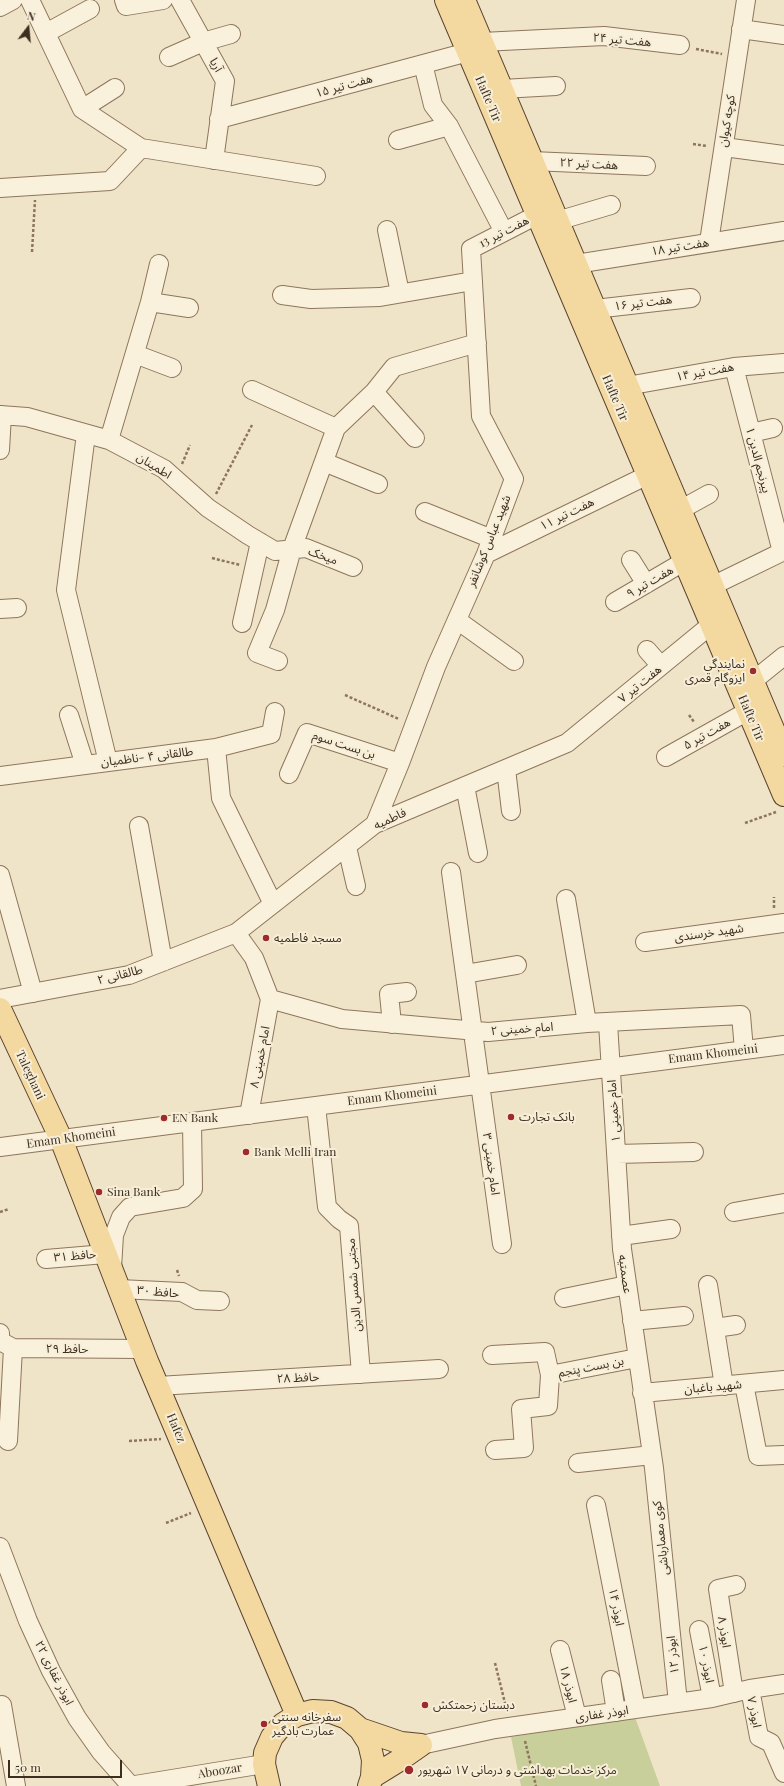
<!DOCTYPE html>
<html>
<head>
<meta charset="utf-8">
<style>
  body { margin:0 }
  #map { position:relative; width:784px; height:1786px; overflow:hidden; background:#f0e4c8; font-family:"Playfair Display",serif }
  canvas { display:block }
  .north { position:absolute; left:8px; top:8px; width:40px; height:40px; -webkit-text-stroke:3px #f7eed8; paint-order:stroke; rotate:16deg; font-size:11px; font-weight:700; line-height:16px; text-align:center; color:#3d2e20 }
  .north::after { content:''; display:block; margin:auto; width:14px; height:18px; background:#3d2e20; clip-path:polygon(50% 0,100% 100%,50% 72%,0 100%) }
  .scale { position:absolute; left:8px; top:1760px; width:114px; height:18px; box-sizing:border-box; border:2px solid #3d2e20; border-top:0; padding-left:5px; font-size:12px; line-height:14px; white-space:nowrap; color:#3d2e20; -webkit-text-stroke:3px #f7eed8; paint-order:stroke }
</style>
</head>
<body>
<div id="map">
<canvas width="784" height="1786"></canvas>
<div class="north">N</div>
<div class="scale">50 m</div>
</div>
<script>
const ctx = document.querySelector('canvas').getContext('2d');
ctx.lineJoin = 'round';
function fillPath(path, color) { ctx.fillStyle = color; ctx.fill(path, 'evenodd'); }
const shape = rows => new Path2D(rows.map(r => 'M' + r).join(''));
function trace(path, color, width, dash) { ctx.strokeStyle = color; ctx.lineWidth = width; ctx.lineCap = dash ? 'butt' : 'round'; ctx.setLineDash(dash || []); ctx.stroke(path); }
function label(font, color, halo, rows, align = 'center') {
  ctx.font = font + ' "Playfair Display","Noto Sans Arabic",serif'; ctx.lineWidth = 4; ctx.setLineDash([]); ctx.textBaseline = 'middle'; ctx.strokeStyle = halo; ctx.fillStyle = color; for (const [text, x, y, turn = 0] of rows) {
    ctx.save(); ctx.translate(x, y); ctx.rotate((+turn || 0) * Math.PI / 180); ctx.textAlign = isNaN(turn) ? turn : align; if (halo) ctx.strokeText(text, 0, 0); ctx.fillText(text, 0, 0); ctx.restore();
  }
}
const green = shape([
  [635,1717,660,1786,521,1786,511,1737]
]);
const path = shape([
  [696,49,722,54],
  [693,144,707,146],
  [32,252,35,200],
  [182,464,190,445],
  [216,494,252,425],
  [212,558,240,565],
  [345,695,399,719],
  [689,715,694,722],
  [745,823,776,812],
  [774,908,774,897],
  [0,1212,9,1209],
  [177,1270,179,1276],
  [129,1441,161,1439],
  [166,1523,191,1513],
  [495,1663,507,1711],
  [525,1741,536,1786]
]);
const minor = shape([
  [30,0,82,109,141,148,316,176],
  [124,0,126,6,163,0],
  [180,0,225,81,214,160],
  [0,7,13,0],
  [741,29,784,35],
  [46,33,90,9],
  [482,42,604,36,680,45],
  [169,57,203,42,231,34],
  [423,64,433,105,449,126,504,232],
  [502,89,556,86],
  [82,109,115,88],
  [219,119,468,52],
  [398,140,449,126],
  [724,147,784,155],
  [532,161,646,166],
  [0,188,110,181,141,148],
  [557,221,611,205],
  [387,230,400,293],
  [709,242,746,0],
  [576,264,784,231],
  [282,295,311,299,380,297,473,281],
  [150,302,189,308],
  [595,309,691,298],
  [135,354,172,368],
  [734,367,782,552],
  [627,386,734,367,784,363],
  [252,390,336,428],
  [374,392,415,438],
  [0,415,27,417,109,440,164,469,208,508,248,535,275,551,306,548,353,567],
  [751,433,773,428],
  [86,434,66,590,108,762],
  [109,440,150,302,159,264],
  [0,450,2,415],
  [324,462,378,484],
  [680,510,709,494],
  [425,512,492,539],
  [486,554,648,475],
  [631,560,646,584],
  [712,586,784,551],
  [615,602,685,561],
  [0,609,17,608],
  [457,620,514,661],
  [242,623,260,542],
  [647,650,661,666],
  [278,661,257,653,275,610,292,549,336,428,374,392,394,367,477,343],
  [753,681,784,656],
  [69,715,85,765],
  [216,748,221,798,273,904],
  [666,757,748,711],
  [506,769,511,811],
  [289,774,307,733,400,763],
  [0,776,216,748,271,734,275,712],
  [465,786,478,853],
  [375,824,400,763,436,667,486,554,514,479,481,416,471,249,537,215],
  [139,826,163,962],
  [347,847,356,886],
  [451,872,502,1244],
  [0,875,33,993],
  [566,899,587,1023],
  [236,933,254,958,270,999],
  [645,942,784,923],
  [465,974,517,965],
  [0,999,129,975,236,933,375,824,567,743,712,624],
  [270,999,342,1019,488,1032,587,1023,741,1015,744,1050],
  [608,1023,622,1249,654,1468,678,1703],
  [392,1024,389,994,407,992],
  [316,1106,327,1207,339,1219,349,1226,361,1374],
  [249,1115,270,999],
  [0,1147,784,1045],
  [617,1154,694,1152],
  [734,1212,784,1203],
  [621,1236,671,1229],
  [46,1259,105,1254],
  [112,1268,114,1235,121,1217,130,1207,183,1198,193,1189,192,1122],
  [708,1285,724,1386],
  [119,1289,182,1292,197,1300,220,1301],
  [564,1298,627,1285],
  [632,1321,684,1316],
  [715,1328,736,1325],
  [0,1333,0,1341,13,1348,142,1349],
  [492,1355,545,1352,550,1375],
  [744,1384,758,1456,784,1455],
  [158,1386,439,1369],
  [642,1393,784,1380],
  [8,1441,13,1348],
  [495,1450,524,1448,521,1409,548,1406,550,1375,637,1358],
  [578,1463,652,1455],
  [596,1505,636,1709],
  [0,1547,28,1621,51,1671,77,1718,101,1752,131,1786],
  [699,1630,712,1698],
  [560,1650,577,1717],
  [611,1680,616,1712],
  [750,1689,759,1737,771,1743,784,1773],
  [734,1693,718,1589,736,1585],
  [0,1706,2,1705,16,1786],
  [421,1745,495,1729,712,1698,750,1689,784,1684],
  [129,1786,264,1764]
]);
const major = shape([
  [446,0,784,795],
  [464,0,784,755],
  [0,1009,61,1139,147,1361,297,1715],
  [360,1729,401,1743,421,1745,398,1761,372,1777],
  [269,1786,264,1764,265,1753,272,1737,283,1724,297,1715,313,1711,331,1712,347,1718,360,1729,369,1743,373,1760,372,1777,369,1786]
]);
const markers = [
  [753,671,4,"#9e2a2b"],
  [266,938,4,"#9e2a2b"],
  [511,1117,4,"#9e2a2b"],
  [164,1118,4,"#9e2a2b"],
  [246,1152,4,"#9e2a2b"],
  [99,1192,4,"#9e2a2b"],
  [425,1705,4,"#9e2a2b"],
  [264,1724,4,"#9e2a2b"],
  [409,1770,5,"#9e2a2b"]
];
const streetNames = [
  ["هفت تیر ۲۴",622,40,5],
  ["آریا",216,65,61],
  ["هفت تیر ۱۵",344,86,-15],
  ["Hafte Tir",488,99,67],
  ["کوچه کیوان",727,121,-81],
  ["هفت تیر ۲۲",589,164,3],
  ["هفت تیر 13",504,232,-27],
  ["هفت تیر ۱۸",680,247,-9],
  ["هفت تیر ۱۶",643,303,-7],
  ["هفت تیر ۱۴",705,372,-10],
  ["Hafte Tir",615,398,67],
  ["پیرنجم الدین ۱",758,460,75],
  ["اطمینان",154,466,32],
  ["هفت تیر ۱۱",567,514,-26],
  ["شهید عباس کوشانفر",489,541,-68],
  ["میخک",323,556,20],
  ["هفت تیر ۹",650,582,-30],
  ["هفت تیر ۷",640,684,-39],
  ["Hafte Tir",751,718,67],
  ["هفت تیر ۵",707,734,-29],
  ["بن بست سوم",344,745,18],
  ["طالقانی ۴ -ناظمیان",147,757,-7],
  ["فاطمیه",390,819,-25],
  ["شهید خرسندی",709,933,-8],
  ["طالقانی ۲",120,975,-14],
  ["امام خمینی ۲",522,1029,-4],
  ["Emam Khomeini",713,1054,-7],
  ["امام خمینی ۸",260,1057,-79],
  ["Taleghani",30,1075,65],
  ["Emam Khomeini",392,1096,-7],
  ["امام خمینی ۱",614,1111,-94],
  ["Emam Khomeini",71,1138,-8],
  ["امام خمینی ۳",491,1164,82],
  ["حافظ ۳۱",75,1256,-5],
  ["عصمتیه",625,1274,82],
  ["مجتبی شمس الدین",354,1285,-94],
  ["حافظ ۳۰",158,1292,5],
  ["حافظ ۲۹",67,1349],
  ["بن بست پنجم",591,1367,-11],
  ["حافظ ۲۸",298,1378,-3],
  ["شهید باغبان",713,1387,-5],
  ["Hafez",176,1428,67],
  ["کوی معمارباشی",661,1538,-96],
  ["ابوذر ۱۴",616,1607,79],
  ["ابوذر ۸",724,1632,81],
  ["ابوذر ۱۲",673,1655,-96],
  ["ابوذر ۱۰",706,1664,79],
  ["ابوذر غفاری ۲۲",54,1673,63],
  ["ابوذر ۱۸",568,1684,76],
  ["ابوذر ۷",754,1712,79],
  ["ابوذر غفاری",602,1714,-8],
  ["Aboozar",220,1771,-9]
];
const poiNames = [
  ["نمایندگی",745,664,"right"],
  ["ایزوگام قمری",745,678,"right"],
  ["مسجد فاطمیه",274,938],
  ["بانک تجارت",519,1117],
  ["EN Bank",172,1118],
  ["Bank Melli Iran",254,1152],
  ["Sina Bank",107,1192],
  ["دبستان زحمتکش",433,1705],
  ["سفرخانه سنتی",272,1717],
  ["عمارت بادگیر",272,1731],
  ["مرکز خدمات بهداشتی و درمانی ۱۷ شهریور",418,1770]
];
fillPath(green, '#c9cf9b');
trace(minor, '#8d765c', 20);
trace(major, '#5b4430', 24);
trace(path, '#8d765c', 2.5, [3, 2]);
trace(minor, '#faf1dc', 18);
trace(major, '#f3d9a0', 22);
for (const [x, y, r, color] of markers) { const dot = new Path2D(); dot.arc(x, y, r, 0, 2 * Math.PI); ctx.fillStyle = color; ctx.fill(dot); trace(dot, '#f7eed8', 1.5); }
label('12px', '#3d2e20', '#f7eed8', streetNames);
label('12px', '#3d2e20', '#f7eed8', poiNames, 'left');
</script>
</body>
</html>
